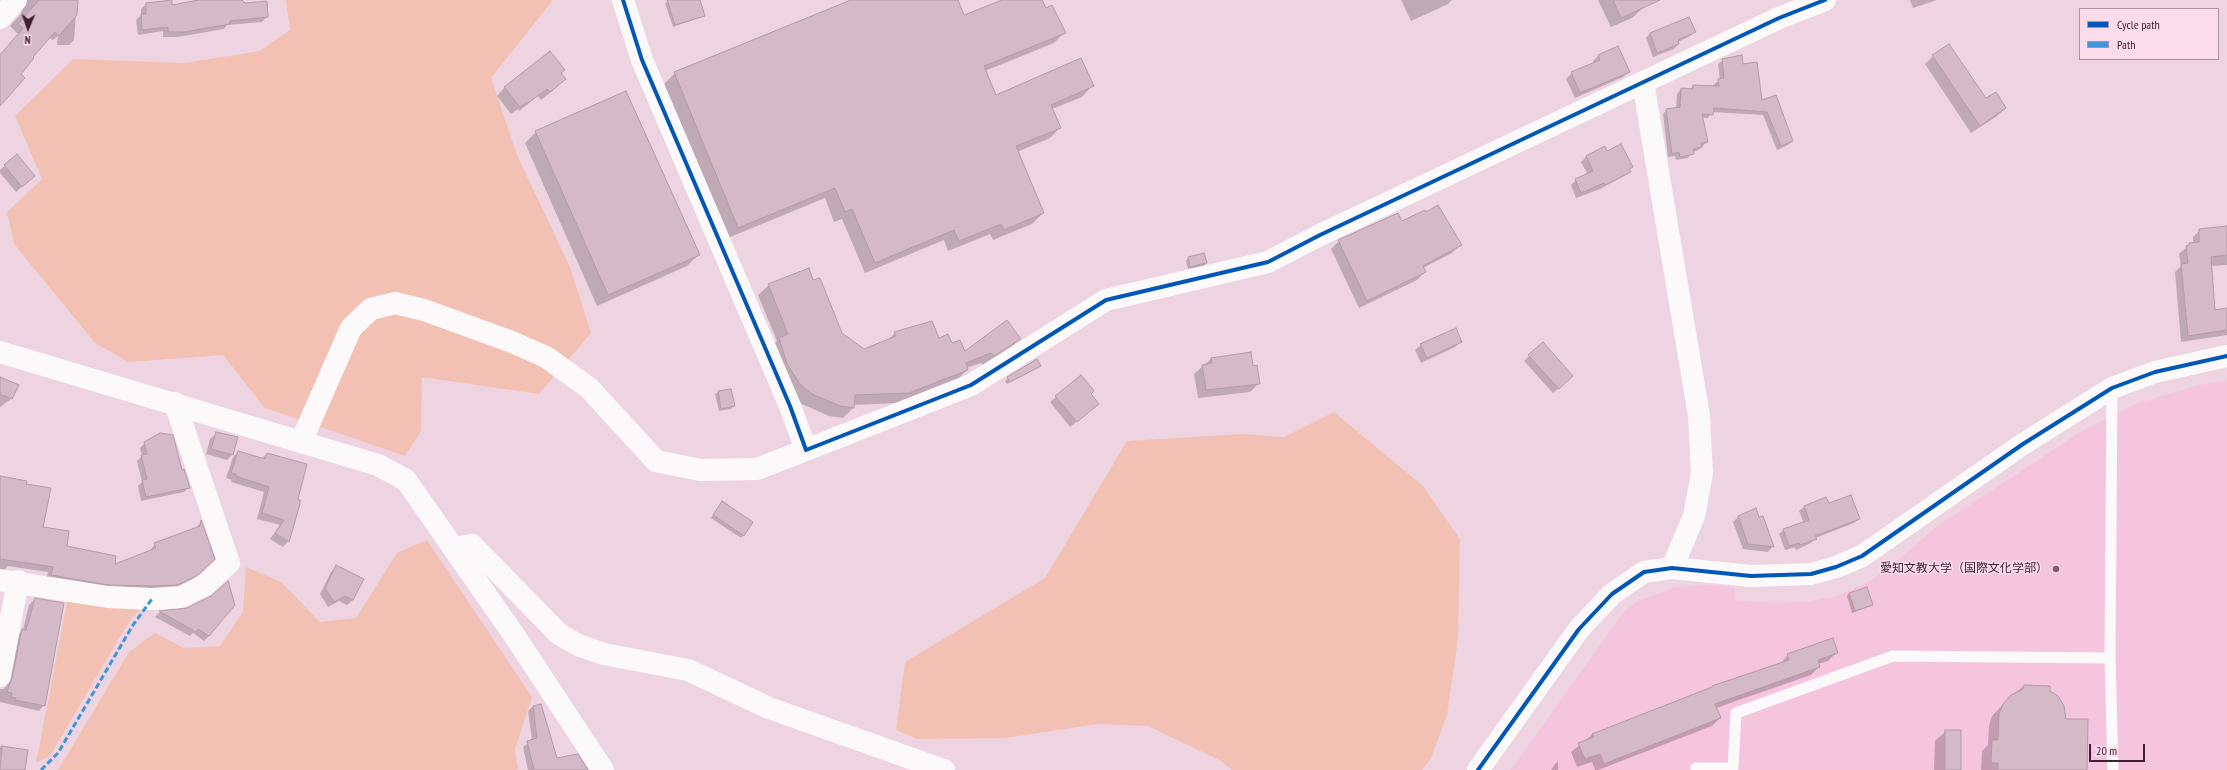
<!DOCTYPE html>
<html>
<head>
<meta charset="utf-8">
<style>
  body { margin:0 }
  #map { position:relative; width:2227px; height:770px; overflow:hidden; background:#eed4e1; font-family:"PT Sans Narrow",sans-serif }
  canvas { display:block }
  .legend { position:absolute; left:2079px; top:8px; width:140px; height:52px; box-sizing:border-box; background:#fbdceb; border:1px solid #af91a1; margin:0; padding:5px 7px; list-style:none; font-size:12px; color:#3e2131 }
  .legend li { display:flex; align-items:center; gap:8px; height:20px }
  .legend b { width:20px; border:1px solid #af91a1 }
  .north { position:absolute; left:8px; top:8px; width:40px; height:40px; -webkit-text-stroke:3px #fbdceb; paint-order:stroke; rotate:182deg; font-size:11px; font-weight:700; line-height:16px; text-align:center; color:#3e2131 }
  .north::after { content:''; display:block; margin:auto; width:14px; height:18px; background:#3e2131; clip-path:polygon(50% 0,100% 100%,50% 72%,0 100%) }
  .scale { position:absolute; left:2089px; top:744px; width:56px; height:18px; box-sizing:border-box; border:2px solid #3e2131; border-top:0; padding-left:5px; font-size:12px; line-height:14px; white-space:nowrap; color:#3e2131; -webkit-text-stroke:3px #fbdceb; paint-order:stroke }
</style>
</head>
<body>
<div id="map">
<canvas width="2227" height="770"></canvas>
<ul class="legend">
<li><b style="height:5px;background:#0057b8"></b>Cycle path</li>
<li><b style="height:5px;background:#3f95d8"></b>Path</li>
</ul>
<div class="north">N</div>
<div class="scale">20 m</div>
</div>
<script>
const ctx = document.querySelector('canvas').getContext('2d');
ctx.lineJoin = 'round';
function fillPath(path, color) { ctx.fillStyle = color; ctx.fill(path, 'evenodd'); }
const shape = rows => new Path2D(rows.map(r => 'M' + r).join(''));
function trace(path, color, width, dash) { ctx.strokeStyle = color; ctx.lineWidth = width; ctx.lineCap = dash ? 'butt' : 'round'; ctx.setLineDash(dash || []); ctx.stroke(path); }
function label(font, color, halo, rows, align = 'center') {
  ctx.font = font + ' "PT Sans Narrow","Noto Sans JP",sans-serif'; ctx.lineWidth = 3; ctx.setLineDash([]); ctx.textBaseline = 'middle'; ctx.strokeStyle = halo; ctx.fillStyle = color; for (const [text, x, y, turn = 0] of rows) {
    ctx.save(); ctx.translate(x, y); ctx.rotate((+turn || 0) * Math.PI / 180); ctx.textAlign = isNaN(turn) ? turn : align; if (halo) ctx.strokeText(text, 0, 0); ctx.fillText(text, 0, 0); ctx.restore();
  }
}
const built = shape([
  [2227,381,2227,770,1511,770,1623,613,1637,602,1671,588,1708,585,1735,588,1734,600,1773,603,1806,602,1838,596,1873,579,1899,559,1936,527,2082,431,2136,404,2199,385]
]);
const green = shape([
  [286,0,553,0,491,78,517,155,570,267,591,333,539,394,422,377,421,431,405,456,265,408,223,355,128,362,95,343,14,244,7,212,42,179,15,116,73,59,184,63,260,51,290,30],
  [1334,412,1423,486,1460,539,1458,639,1447,715,1431,758,1422,770,1232,770,1221,761,1148,726,1097,724,1006,738,917,739,896,730,905,662,1045,578,1127,441,1242,434,1284,437],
  [427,540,532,697,515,749,518,770,58,770,129,652,155,633,184,648,220,646,243,612,246,567,281,582,320,622,356,618,397,553],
  [68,597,144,606,133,617,124,630,50,756,36,763]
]);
const shadow = shape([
  [22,0,39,0,43,3,45,0,77,0,74,40,69,45,57,45,58,36,53,40,49,37,19,74,0,104,0,56,18,34,10,26,21,14,23,2],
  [203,0,241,0,242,3,267,17,262,22,227,25,224,29,178,37,163,37,163,31,138,35,136,20,141,15,141,9,146,4,171,7],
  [669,0,698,0,703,16,673,27,665,3],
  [853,0,957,0,964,17,1005,0,1041,0,1045,9,1064,33,1054,43,985,71,996,96,1092,86,1082,97,1052,109,1060,128,1050,138,1017,152,1043,213,1032,224,993,240,990,234,948,251,944,240,865,273,842,219,834,222,825,198,728,238,664,84,675,73],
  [1401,0,1452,0,1448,4,1411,21],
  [1598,0,1652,0,1632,18,1611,27],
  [1910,0,1937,0,1913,8],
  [1695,32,1690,36,1678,42,1678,44,1674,49,1653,57,1646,38,1650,33],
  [1618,47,1629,72,1623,77,1575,98,1566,79,1572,73,1594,63,1593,61,1598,56],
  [1741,56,1742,65,1762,102,1792,141,1788,145,1777,150,1763,115,1712,112,1708,118,1702,118,1707,142,1697,151,1692,152,1688,158,1676,160,1675,156,1668,157,1663,114,1667,110,1676,109,1677,94,1681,89,1690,90,1693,86,1714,87,1714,84,1720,80,1718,64,1727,58],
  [1933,56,1986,100,2005,108,1997,116,1971,133,1925,64],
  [564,70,560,74,564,79,556,88,541,100,538,96,519,111,518,109,511,114,497,96,505,87],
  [536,132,698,255,687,266,597,306,525,143],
  [1604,148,1607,153,1632,167,1624,176,1600,189,1576,198,1571,185,1576,180,1588,175,1581,162,1586,157],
  [17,156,34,176,16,192,0,173,0,170],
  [1401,222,1460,245,1452,253,1423,268,1425,272,1417,280,1359,308,1331,249,1339,241],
  [2227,227,2227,265,2211,266,2214,311,2227,309,2227,335,2181,342,2175,272,2181,266,2179,254,2190,244,2193,244,2193,237,2200,230],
  [1204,254,1206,263,1204,266,1188,269,1186,261,1188,258],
  [813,281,841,333,864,350,887,341,895,333,938,340,965,353,1020,338,1010,349,983,366,981,363,966,368,967,370,957,380,898,403,853,405,853,408,843,418,829,416,802,404,790,395,769,349,777,341,758,295,769,285],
  [1461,342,1455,347,1421,363,1415,350,1421,345],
  [1250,353,1252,367,1259,383,1250,392,1198,398,1194,374,1203,366,1211,359],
  [1529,356,1567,381,1553,393,1524,361],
  [1036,360,1039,366,1037,368,1007,384,1005,381,1008,378],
  [0,378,18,386,11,399,0,407],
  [730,390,734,406,731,409,719,411,715,394,718,392],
  [1090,394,1098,404,1070,427,1050,402,1056,397],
  [216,434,233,454,227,460,206,454,210,439],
  [145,443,181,471,189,487,184,492,141,501,138,486,142,482,137,461,142,456,140,448],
  [238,452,261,459,267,454,297,500,288,541,283,547,270,539,280,525,257,519,264,492,231,482,232,480,226,478,233,457],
  [0,477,25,484,42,527,66,547,114,566,150,551,155,544,195,529,201,522,208,565,191,580,171,590,146,592,46,581,48,572,8,566,0,574],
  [1825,498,1829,504,1859,518,1854,523,1815,538,1811,543,1796,550,1795,547,1785,550,1779,534,1784,530,1804,523,1799,511,1804,507],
  [722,502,743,535,741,538,711,518],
  [1756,510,1772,547,1768,552,1743,549,1733,522,1738,517],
  [336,567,353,600,347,605,339,601,328,607,320,594,331,572],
  [1849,593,1872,605,1852,613,1847,596],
  [35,599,44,705,39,711,0,702,0,689,4,689,7,685,16,636,23,630,29,605],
  [187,609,209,636,204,641,193,633,190,636,155,617,160,612],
  [1836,653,1828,661,1818,664,1819,667,1811,675,1716,708,1720,718,1712,726,1598,770,1595,770,1592,762,1577,767,1571,752,1593,734,1780,664,1788,655],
  [2024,686,2050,691,2066,720,2086,770,1981,770,1982,751,1988,745,1989,726,1992,716,2011,696],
  [533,706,557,759,587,770,528,770,523,747,532,740,528,711],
  [1946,731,1960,770,1934,770,1935,741],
  [0,746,27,751,24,770,0,770],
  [1558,762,1558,770,1551,770,1556,763]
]);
const building = shape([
  [39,0,78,0,77,15,59,36,55,32,33,57,34,58,21,74,25,78,0,106,0,55,23,28,18,24,39,0],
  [172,0,172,5,198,0,242,0,245,3,267,1,268,17,230,21,230,24,184,32,168,32,168,27,142,30,141,14,146,14,146,3,172,0],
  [667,0,700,0,705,16,675,25,667,0],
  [851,0,958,0,964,15,1002,0,1042,0,1046,8,1052,5,1066,33,984,66,996,95,1081,58,1094,86,1051,105,1061,128,1016,146,1044,213,1004,230,1001,224,959,241,954,230,875,263,852,209,845,212,835,188,738,228,674,72,851,0],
  [1613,0,1660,0,1621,18,1613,0],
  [1689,17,1696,32,1678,40,1679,44,1657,53,1650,33,1689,17],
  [1949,44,1986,98,1996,92,2006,108,1980,126,1932,55,1949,44],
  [1618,46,1630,72,1580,93,1571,72,1600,60,1598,55,1618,46],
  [550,51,565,70,561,73,566,79,550,92,547,89,528,103,527,102,520,107,504,87,550,51],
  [1742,55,1743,64,1757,62,1762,100,1776,95,1793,141,1781,146,1767,112,1714,108,1713,115,1702,114,1708,142,1701,143,1702,147,1693,149,1694,154,1680,157,1679,152,1672,154,1666,109,1680,107,1681,88,1693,89,1693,85,1719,86,1718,79,1724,78,1722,59,1742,55],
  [626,91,700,255,608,295,535,131,626,91],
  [1621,144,1633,167,1629,169,1631,172,1605,185,1604,183,1581,193,1575,179,1593,171,1586,156,1605,146,1607,151,1621,144],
  [17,154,35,176,22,187,4,165,17,154],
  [1438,205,1462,245,1423,266,1426,272,1367,301,1338,240,1398,213,1402,221,1425,210,1426,212,1438,205],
  [2227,226,2227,255,2211,257,2215,310,2227,308,2227,330,2188,336,2181,264,2188,263,2186,246,2189,245,2189,243,2199,242,2199,229,2227,226],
  [1204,253,1207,263,1190,267,1188,257,1204,253],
  [809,268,813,280,820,278,842,333,864,349,896,336,894,332,932,321,939,338,948,334,952,343,960,340,965,351,1007,320,1021,339,994,356,991,353,966,363,968,370,909,393,855,395,854,408,840,406,812,394,800,384,787,364,779,338,788,334,768,284,809,268],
  [1456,328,1462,342,1427,358,1420,344,1456,328],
  [1543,342,1573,376,1559,389,1528,355,1543,342],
  [1251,352,1253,366,1257,365,1260,384,1206,390,1202,365,1212,363,1211,358,1251,352],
  [1037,359,1041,366,1010,382,1007,377,1037,359],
  [1081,375,1094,391,1091,394,1099,404,1077,422,1055,396,1081,375],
  [0,377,19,385,12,399,0,394,0,377],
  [731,389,735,406,721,409,718,391,731,389],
  [216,432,238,437,233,455,211,449,216,432],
  [160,433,173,435,182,470,184,469,190,488,146,497,142,480,147,479,141,455,147,454,144,442,160,433],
  [238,451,265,459,267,453,307,464,298,499,300,500,300,504,289,542,275,533,284,520,262,513,269,487,236,476,236,474,231,473,238,451],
  [0,476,27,481,26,484,51,488,43,527,69,531,67,546,116,556,115,564,156,548,154,543,200,526,201,520,215,559,198,575,178,585,152,586,109,585,51,575,53,567,0,559,0,476],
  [1851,495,1860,519,1815,536,1817,539,1800,545,1799,543,1789,546,1783,529,1809,520,1804,506,1826,497,1829,503,1851,495],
  [722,501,753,522,744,536,713,515,722,501],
  [1756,508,1759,517,1763,516,1774,547,1748,544,1738,516,1756,508],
  [336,565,364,579,353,600,345,596,334,602,325,588,336,565],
  [228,581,235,605,209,636,198,629,196,632,159,611,187,608,211,596,228,581],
  [1867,587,1873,605,1855,611,1849,593,1867,587],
  [35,598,64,603,45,706,15,700,16,698,11,697,12,693,7,692,12,678,22,629,26,630,35,598],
  [1833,638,1838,653,1818,660,1820,667,1715,704,1721,718,1604,764,1600,754,1585,759,1578,743,1594,737,1592,734,1712,687,1712,686,1789,660,1787,654,1833,638],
  [2024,685,2050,686,2050,691,2058,696,2064,706,2066,719,2088,719,2087,770,1998,770,1998,763,1991,763,1992,740,1998,740,1999,714,2003,704,2011,695,2023,689,2024,685],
  [541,704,557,758,578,754,588,770,534,770,527,741,537,738,533,706,541,704],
  [1945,730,1961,730,1961,770,1945,770,1945,730],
  [2,746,28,750,25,770,0,770,2,746]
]);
const lane = shape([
  [2112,388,2110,658,2113,770],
  [1696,770,1696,768,1733,768,1736,713,1893,656,2110,658]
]);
const street = shape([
  [623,0,642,60,790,406,806,450,971,385,1106,300,1268,262,1320,235,1779,18,1825,0],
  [0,18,16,0],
  [1643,82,1699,416,1702,473,1694,516,1672,568],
  [0,352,378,465,406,480,514,635,603,770],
  [301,442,351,328,371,309,395,303,424,310,512,342,546,357,589,388,656,461,700,470,757,469,806,450],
  [454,548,472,545,559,634,578,645,604,654,688,670,769,708,944,770],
  [0,580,108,597,152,599,181,597,205,585,229,563,175,403],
  [0,676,18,581]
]);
const secondary = shape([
  [1478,770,1579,629,1612,594,1644,572,1672,568,1751,576,1811,574,1836,567,1862,556,2023,444,2112,388,2155,372,2227,356]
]);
const quiet = shape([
  [41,770,58,753,133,625,152,599]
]);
const cycleway = shape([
  [623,0,642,60,790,406,806,450,971,385,1106,300,1268,262,1320,235,1779,18,1825,0],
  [1478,770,1579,629,1612,594,1644,572,1672,568,1751,576,1811,574,1836,567,1862,556,2023,444,2112,388,2155,372,2227,356]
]);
const markers = [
  [2056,569,4,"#7c606f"]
];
const poiNames = [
  ["愛知文教大学（国際文化学部）",2048,569]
];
fillPath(built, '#f5c4dd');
fillPath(green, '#f2c1b4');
fillPath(shadow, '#0003');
fillPath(building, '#d4bac7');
trace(building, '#b39aa7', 1);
trace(lane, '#fcf9fa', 11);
trace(street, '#fcf9fa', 22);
trace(secondary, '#fcf9fa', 22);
trace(quiet, '#3f95d8', 3, [6, 3]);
trace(cycleway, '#0057b8', 4);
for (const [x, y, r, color] of markers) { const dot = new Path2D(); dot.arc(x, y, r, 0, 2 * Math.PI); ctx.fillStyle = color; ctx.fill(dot); trace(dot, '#fbdceb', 1.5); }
label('12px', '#3e2131', '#fbdceb', poiNames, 'right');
</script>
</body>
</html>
